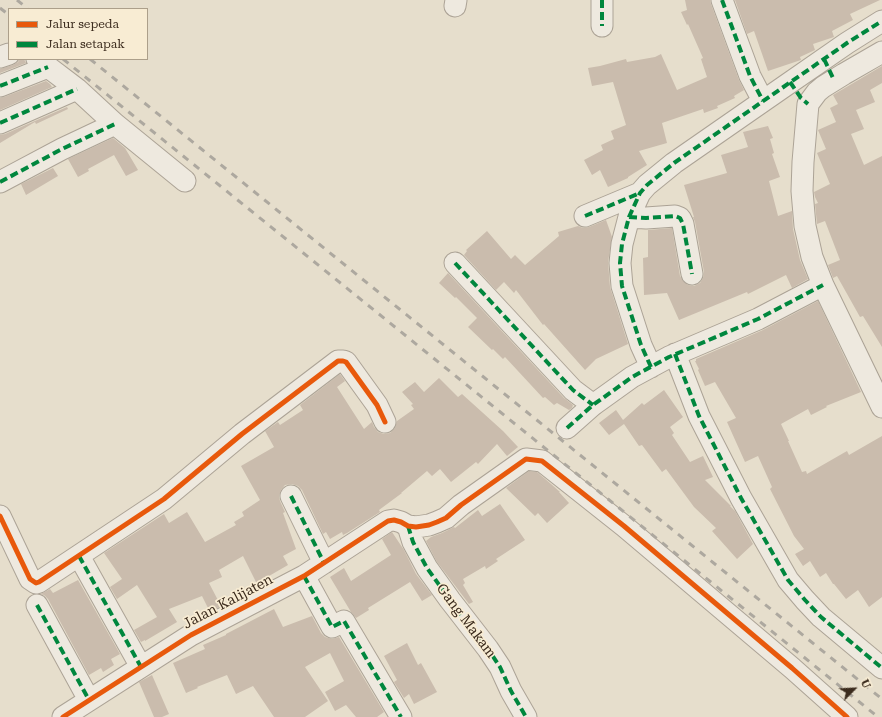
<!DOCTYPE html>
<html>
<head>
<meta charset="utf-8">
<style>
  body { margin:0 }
  #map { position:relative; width:882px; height:717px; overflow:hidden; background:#e6decc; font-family:"Roboto Serif",serif }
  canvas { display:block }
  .legend { position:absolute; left:8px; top:8px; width:140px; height:52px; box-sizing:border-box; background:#f8ecd3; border:1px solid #ac9f8a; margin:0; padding:5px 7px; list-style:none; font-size:12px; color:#3b2b1d }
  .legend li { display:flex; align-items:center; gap:8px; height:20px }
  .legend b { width:20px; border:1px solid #ac9f8a }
  .north { position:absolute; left:834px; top:669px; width:40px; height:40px; -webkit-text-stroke:3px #f8ecd3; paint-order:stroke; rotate:66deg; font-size:11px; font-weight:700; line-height:16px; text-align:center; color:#3b2b1d }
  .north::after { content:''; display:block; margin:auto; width:14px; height:18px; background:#3b2b1d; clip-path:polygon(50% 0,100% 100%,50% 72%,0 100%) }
</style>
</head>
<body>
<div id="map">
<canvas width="882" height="717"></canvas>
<ul class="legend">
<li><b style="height:5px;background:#e8590c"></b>Jalur sepeda</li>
<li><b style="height:5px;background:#00873e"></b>Jalan setapak</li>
</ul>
<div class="north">U</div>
</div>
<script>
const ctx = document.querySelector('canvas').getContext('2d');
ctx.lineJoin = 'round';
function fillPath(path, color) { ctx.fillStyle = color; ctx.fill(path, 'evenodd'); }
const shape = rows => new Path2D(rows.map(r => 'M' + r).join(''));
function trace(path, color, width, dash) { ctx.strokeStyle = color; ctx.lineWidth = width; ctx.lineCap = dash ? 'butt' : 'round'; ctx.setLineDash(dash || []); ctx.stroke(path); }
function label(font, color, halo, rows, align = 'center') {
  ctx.font = font + ' "Roboto Serif",serif'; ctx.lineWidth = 3.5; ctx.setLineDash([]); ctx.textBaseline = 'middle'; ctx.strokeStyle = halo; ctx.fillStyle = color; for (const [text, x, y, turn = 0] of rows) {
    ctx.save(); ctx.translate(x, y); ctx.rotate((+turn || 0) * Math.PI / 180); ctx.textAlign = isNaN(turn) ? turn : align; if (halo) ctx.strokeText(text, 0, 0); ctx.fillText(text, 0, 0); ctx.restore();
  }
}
const building = shape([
  [685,0,710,0,711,4,739,80,744,90,734,96,735,98,717,106,718,108,704,113,703,109,662,123,667,143,639,151,647,165,628,177,628,178,608,187,600,170,592,175,584,160,603,150,601,145,614,139,611,131,626,125,613,82,592,86,588,68,600,66,626,59,627,62,655,57,661,54,677,90,707,77,701,59,703,58,688,24,687,25,681,12,687,10],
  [735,0,880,0,850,14,853,20,832,31,834,37,813,44,815,50,800,57,801,60,768,71,754,31,747,34],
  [20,59,24,59,26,63,0,73,0,69,13,65,18,62],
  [882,66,882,83,870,90,875,102,856,110,864,129,851,134,864,165,882,156,882,347,863,316,860,317,837,276,833,278,828,265,840,260,825,221,817,224,815,204,818,203,815,197,814,192,830,184,817,153,826,149,818,130,836,122,830,108,838,104,833,95],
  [46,81,50,84,52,87,0,110,0,98,4,97],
  [67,107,68,109,36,124,35,122,0,143,0,135,5,134],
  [768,126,773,138,770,139,774,153,772,154,780,177,769,181,778,216,792,211,793,229,800,260,808,279,792,288,786,275,748,294,747,292,679,320,667,293,644,295,643,258,648,257,648,230,672,228,680,276,683,281,688,285,694,286,700,283,703,278,704,272,695,222,693,217,694,217,684,185,727,173,721,155,748,147,743,132],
  [113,138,125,148,138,170,126,176,114,155,88,169,89,171,78,177,68,159],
  [53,168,58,176,26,195,21,184],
  [606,220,612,237,608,262,610,287,628,344,596,359,585,370,544,324,543,325,516,290,514,293,504,282,496,290,464,255,467,251,466,250,487,231,511,259,515,255,525,265,559,236,558,232,578,226,583,228,589,227],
  [448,273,564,398,573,405,572,408,569,410,557,403,554,405,545,397,543,398,505,357,503,359,493,349,492,350,468,327,477,318,456,297,455,298,439,283],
  [818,301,861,392,826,406,827,407,811,415,808,409,781,424,789,441,788,441,802,472,806,471,807,474,847,451,849,455,882,436,882,597,869,607,858,590,846,599,834,584,833,584,826,573,820,577,810,561,803,566,795,554,804,549,794,536,770,489,772,487,758,456,745,462,727,422,736,418,715,382,705,386,698,370,699,369,695,361,696,361,696,359,763,330],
  [340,374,345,381,337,387,364,429,372,422,374,427,378,432,384,434,390,433,395,428,397,421,414,409,411,405,413,404,402,392,415,382,424,392,439,378,458,397,462,394,503,431,518,447,507,456,497,444,478,464,476,462,451,482,440,469,432,476,427,471,401,493,402,493,379,510,380,512,347,533,343,535,342,532,330,539,326,532,323,534,302,490,298,486,292,484,285,485,281,490,279,496,280,501,285,512,283,513,296,549,283,556,288,565,269,576,270,578,257,584,243,556,219,570,222,577,209,583,221,606,210,612,202,596,169,609,177,622,145,641,145,640,141,642,134,630,157,617,137,585,117,599,110,587,122,579,104,553,164,514,169,523,187,512,205,542,236,525,234,522,244,516,242,512,260,500,241,466,274,447,265,431,278,422,280,425,303,410,300,405],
  [664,390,683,417,670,427,674,433,672,435,690,462,703,456,713,477,705,480,731,506,730,506,735,511,753,544,737,559,712,531,716,528,694,507,666,469,662,472,642,445,639,446,624,424,609,435,599,423,616,410,623,420,642,403,644,405],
  [529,471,537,472,551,484,560,492,559,492,569,503,547,523,538,513,535,516,506,488],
  [500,504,525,540,496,559,498,561,486,569,485,566,463,579,465,583,463,585,473,602,469,604,437,562,426,541,431,537,442,533,454,527,455,528,478,510,482,516],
  [392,532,404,550,416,574,432,595,422,601,410,582,368,608,369,610,356,618,351,612,330,577,344,568,351,581,391,555,382,539],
  [78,580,120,654,111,659,114,665,103,672,101,668,89,675,48,599,44,595,41,594,50,589,53,593],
  [274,609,283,627,312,616,321,633,325,637,332,639,339,637,384,712,377,717,356,717,346,705,335,711,325,692,344,681,330,653,305,667,328,701,305,717,274,717,253,686,236,694,227,675,197,687,198,688,186,693,173,663,205,649,203,645,226,635,226,634],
  [407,643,418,665,421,663,437,692,414,704,409,694,404,698,394,682,397,680,384,656],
  [152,675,169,714,162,717,154,717,139,682]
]);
const minor = shape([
  [602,0,602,26],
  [722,0,750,76,763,101],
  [455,6,456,0],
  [882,52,844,74,823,87,817,92,808,104,803,162,802,191,805,226,812,257,823,285,882,407],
  [0,57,9,54],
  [37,59,48,67,77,89,115,124,185,181],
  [0,86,48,67],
  [0,123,77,89],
  [0,182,62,149,115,124],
  [585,216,640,193],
  [629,217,646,218,675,216,680,218,683,224,692,274],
  [455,263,573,390,593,405],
  [675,354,699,416,741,498,788,580,805,600,821,617,882,668],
  [651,367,641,345,622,286,620,263,622,244,629,217,640,193,647,185,674,163,782,88,847,43,882,21],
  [567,428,593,405,632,377,669,357,758,319,823,285],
  [291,496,324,563],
  [0,516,30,579,36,583,39,582,164,499,242,434,338,361,343,361,346,362,377,405,385,422],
  [408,526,413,542,427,568,450,600,488,649,500,667,511,691,526,717],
  [79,556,141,667],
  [304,576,332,627,344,621,401,717],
  [37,605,89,700],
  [63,717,191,635,304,576,388,521,394,520,401,522,408,526,416,527,429,525,437,522,446,518,461,505,526,459,542,461,624,526,792,668,847,717]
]);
const rail = shape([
  [17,0,28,9],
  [0,8,9,15],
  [63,59,878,717],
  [90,59,882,699]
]);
const quiet = shape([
  [602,0,602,26],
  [722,0,750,76,763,101],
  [824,59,834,80],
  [790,82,801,98,808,104],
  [0,86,48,67],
  [0,123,77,89],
  [0,182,62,149,115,124],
  [585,216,640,193],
  [629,217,646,218,675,216,680,218,683,224,692,274],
  [455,263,573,390,593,405],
  [675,354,699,416,741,498,788,580,805,600,821,617,882,668],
  [651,367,641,345,622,286,620,263,622,244,629,217,640,193,647,185,674,163,782,88,847,43,882,21],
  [567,428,593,405,632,377,669,357,758,319,823,285],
  [291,496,324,563],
  [408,526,413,542,427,568,450,600,488,649,500,667,511,691,526,717],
  [79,556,141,667],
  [304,576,332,627,344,621,401,717],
  [37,605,89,700]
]);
const cycleway = shape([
  [0,516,30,579,36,583,39,582,164,499,242,434,338,361,343,361,346,362,377,405,385,422],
  [63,717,191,635,304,576,388,521,394,520,401,522,408,526,416,527,429,525,437,522,446,518,461,505,526,459,542,461,624,526,792,668,847,717]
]);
const streetNames = [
  ["Jalan Kalijaten",228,602,-28],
  ["Gang Makam",466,621,53]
];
fillPath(building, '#cabcad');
trace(minor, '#aca396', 23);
trace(minor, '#eee9df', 21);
trace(rail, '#ada89f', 3, [7, 7]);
trace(quiet, '#00873e', 4, [8, 4]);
trace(cycleway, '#e8590c', 5);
label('14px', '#3b2b1d', '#f8ecd3', streetNames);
</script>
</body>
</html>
